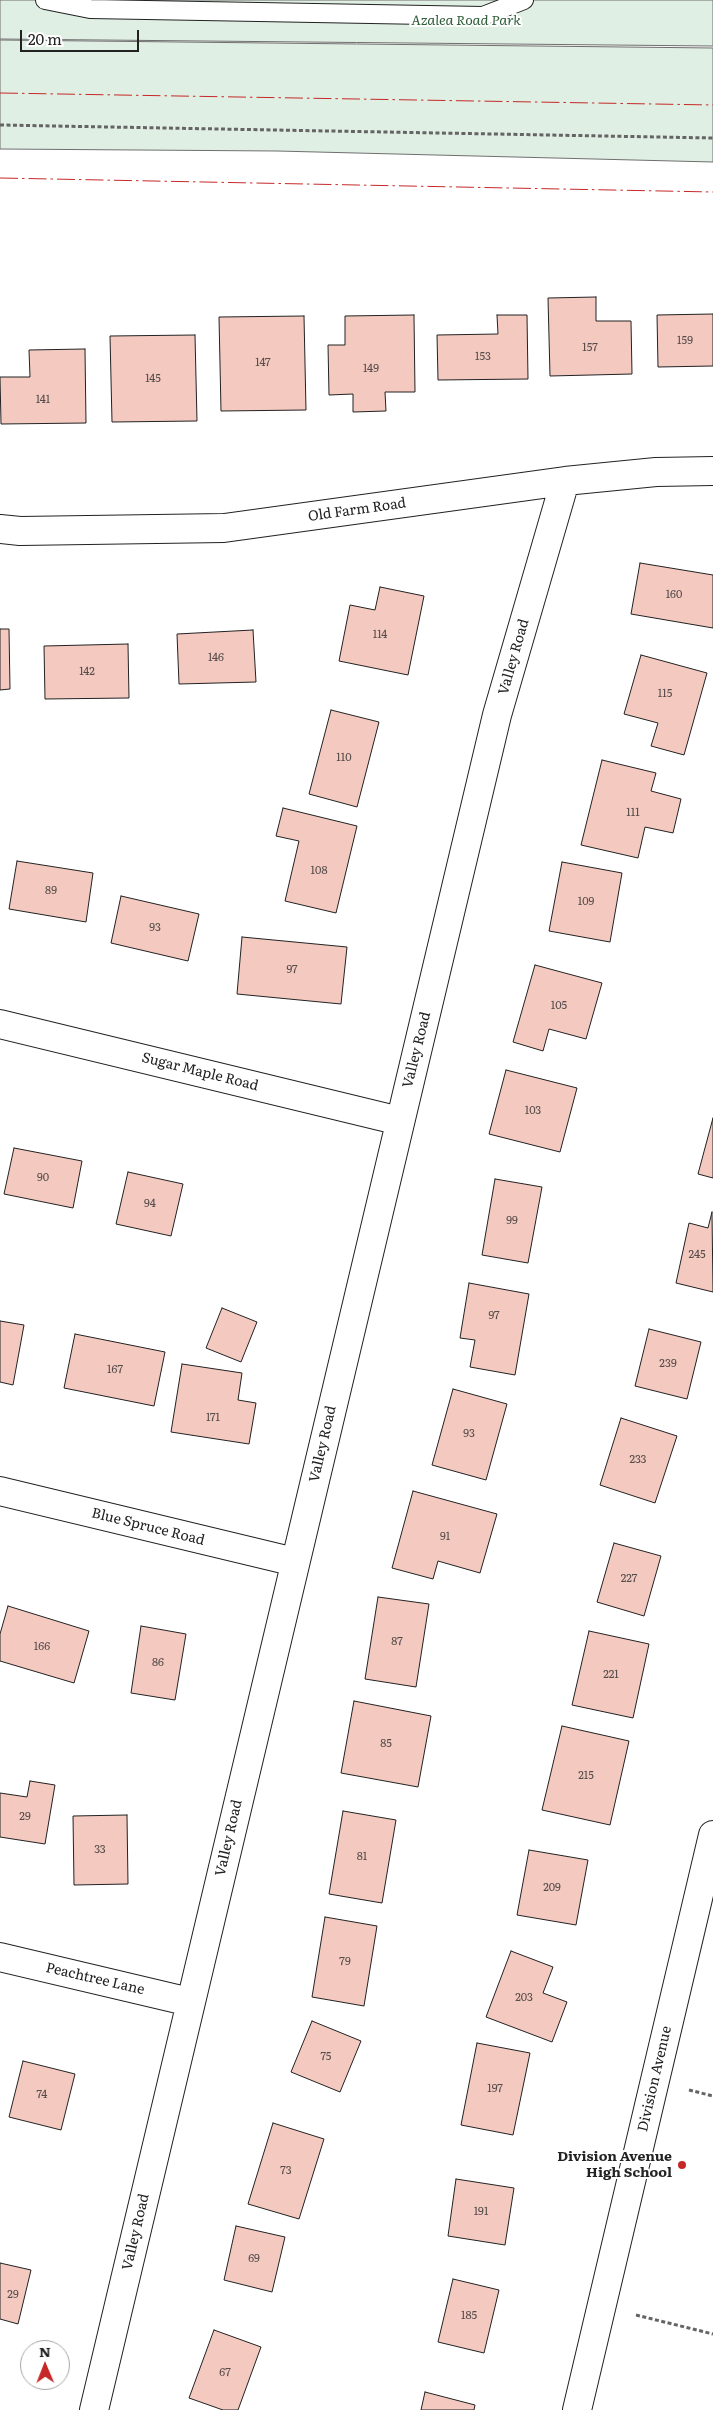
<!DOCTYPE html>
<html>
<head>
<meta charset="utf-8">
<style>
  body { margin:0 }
  #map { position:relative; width:713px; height:2410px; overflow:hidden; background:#fff; font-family:Literata,serif }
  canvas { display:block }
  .north { position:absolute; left:20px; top:2340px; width:50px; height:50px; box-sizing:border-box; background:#fff; border:1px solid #a7a7a7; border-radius:50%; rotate:359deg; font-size:14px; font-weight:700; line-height:20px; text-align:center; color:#222 }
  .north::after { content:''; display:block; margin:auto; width:18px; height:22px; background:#c62828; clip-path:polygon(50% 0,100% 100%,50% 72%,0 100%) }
  .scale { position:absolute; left:20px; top:30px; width:119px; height:22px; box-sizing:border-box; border:2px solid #222; border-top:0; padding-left:6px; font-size:15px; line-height:18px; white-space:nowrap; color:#222; -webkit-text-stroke:4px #fff; paint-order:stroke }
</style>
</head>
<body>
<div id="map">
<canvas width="713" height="2410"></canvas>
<div class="north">N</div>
<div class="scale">20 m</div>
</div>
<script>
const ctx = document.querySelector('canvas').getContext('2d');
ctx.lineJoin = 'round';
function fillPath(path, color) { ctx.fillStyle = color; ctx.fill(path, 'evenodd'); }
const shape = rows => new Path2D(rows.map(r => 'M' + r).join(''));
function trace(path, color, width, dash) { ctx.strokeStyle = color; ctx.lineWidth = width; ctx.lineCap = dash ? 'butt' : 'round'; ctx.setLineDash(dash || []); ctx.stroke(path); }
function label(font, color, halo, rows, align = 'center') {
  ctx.font = font + ' Literata,serif'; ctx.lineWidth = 4; ctx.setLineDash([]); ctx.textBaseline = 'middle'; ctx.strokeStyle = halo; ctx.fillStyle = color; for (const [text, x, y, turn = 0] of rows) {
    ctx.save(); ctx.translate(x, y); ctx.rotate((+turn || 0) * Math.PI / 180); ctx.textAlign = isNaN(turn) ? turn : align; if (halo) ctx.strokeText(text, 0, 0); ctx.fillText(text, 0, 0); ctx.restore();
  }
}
const green = shape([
  [0,0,713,0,713,46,0,39,0,0],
  [0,40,713,48,713,162,277,151,0,149,0,40]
]);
const building = shape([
  [596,297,596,321,631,321,632,374,550,376,548,298,596,297],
  [713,314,713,366,658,367,657,315,713,314],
  [414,315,415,392,385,392,386,411,353,412,353,394,329,395,328,345,345,345,345,316,414,315],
  [497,315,527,315,528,379,438,380,437,335,498,334,497,315],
  [304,316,306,410,221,411,219,317,304,316],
  [195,335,197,421,112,422,110,336,195,335],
  [85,349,86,423,1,424,0,377,30,377,29,350,85,349],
  [640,563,713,575,713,628,631,614,640,563],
  [380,587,424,596,408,675,339,661,350,605,375,610,380,587],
  [0,629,9,629,10,689,0,690,0,629],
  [253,630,256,682,179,684,177,634,253,630],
  [128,644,129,698,45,699,44,646,128,644],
  [641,655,707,673,684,755,651,746,658,723,624,714,641,655],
  [331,710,379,722,357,807,309,794,331,710],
  [602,760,656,773,651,791,681,799,673,833,645,827,638,858,581,845,602,760],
  [283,808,357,826,336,913,285,901,299,841,276,836,283,808],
  [17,861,93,873,86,922,9,909,17,861],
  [562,862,622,873,610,942,549,931,562,862],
  [121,896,199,914,188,961,111,943,121,896],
  [242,937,347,947,341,1004,237,994,242,937],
  [535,965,602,983,586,1039,549,1029,543,1051,513,1042,535,965],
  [506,1070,577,1088,560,1152,489,1134,506,1070],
  [713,1118,713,1178,698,1174,713,1118],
  [14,1148,82,1161,73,1208,4,1194,14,1148],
  [128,1172,183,1184,171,1236,116,1224,128,1172],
  [495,1179,542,1187,528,1263,482,1255,495,1179],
  [712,1212,713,1292,676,1283,689,1223,708,1228,712,1212],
  [469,1283,529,1294,515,1375,470,1367,475,1340,460,1338,469,1283],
  [222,1308,257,1322,241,1362,206,1348,222,1308],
  [0,1321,24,1325,13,1385,0,1382,0,1321],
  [649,1329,701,1342,687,1399,635,1386,649,1329],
  [75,1334,165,1352,154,1406,64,1388,75,1334],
  [182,1364,242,1373,238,1400,256,1403,249,1444,171,1432,182,1364],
  [453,1389,507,1404,486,1480,432,1465,453,1389],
  [621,1418,677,1436,655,1503,600,1485,621,1418],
  [413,1491,497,1514,480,1573,438,1561,433,1579,392,1568,413,1491],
  [614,1543,661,1556,644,1616,597,1602,614,1543],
  [378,1597,429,1604,416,1687,365,1679,378,1597],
  [8,1606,89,1631,74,1683,0,1661,0,1634,8,1606],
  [141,1626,186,1634,175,1700,131,1693,141,1626],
  [589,1631,649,1644,633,1718,572,1705,589,1631],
  [354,1701,431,1716,418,1787,341,1773,354,1701],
  [562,1726,629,1741,610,1825,542,1810,562,1726],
  [30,1781,55,1785,45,1844,0,1837,0,1793,27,1797,30,1781],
  [343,1811,396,1820,382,1903,329,1894,343,1811],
  [127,1815,128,1884,74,1885,73,1816,127,1815],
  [529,1850,588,1860,576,1925,517,1915,529,1850],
  [325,1917,377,1926,364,2006,312,1997,325,1917],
  [511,1951,553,1967,543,1993,567,2002,552,2042,486,2017,511,1951],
  [312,2021,361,2041,340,2092,291,2072,312,2021],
  [477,2043,530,2053,513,2135,461,2125,477,2043],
  [23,2061,75,2074,61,2130,9,2117,23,2061],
  [273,2123,324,2139,299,2219,248,2204,273,2123],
  [456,2179,514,2188,505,2245,448,2236,456,2179],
  [236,2226,285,2237,272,2292,224,2280,236,2226],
  [0,2263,31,2270,18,2324,0,2319,0,2263],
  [453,2279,499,2290,484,2353,438,2342,453,2279],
  [214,2330,261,2347,238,2410,223,2410,189,2398,214,2330],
  [425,2392,475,2405,474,2410,421,2410,425,2392]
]);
const path = shape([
  [0,125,713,138],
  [689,2090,713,2096],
  [636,2315,713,2334]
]);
const lane = shape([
  [45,0,90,9,483,16,524,0]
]);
const street = shape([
  [0,529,20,531,224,528,565,481,656,472,713,471],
  [0,1024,400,1121],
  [0,1491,295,1562],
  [0,1957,190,2002],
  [94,2410,497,715,565,481],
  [577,2410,713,1835]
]);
const power = shape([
  [0,93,713,105],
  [0,178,713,192]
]);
const markers = [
  [682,2165,5,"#c62828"]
];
const numberNames = [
  ["159",685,341],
  ["157",590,348],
  ["153",483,357],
  ["147",263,363],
  ["149",371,369],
  ["145",153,379],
  ["141",43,400],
  ["160",674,595],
  ["114",380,635],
  ["146",216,658],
  ["142",87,672],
  ["115",665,694],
  ["110",344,758],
  ["111",633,813],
  ["108",319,871],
  ["89",51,891],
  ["109",586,902],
  ["93",155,928],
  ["97",292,970],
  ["105",559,1006],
  ["103",533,1111],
  ["90",43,1178],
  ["94",150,1204],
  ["99",512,1221],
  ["245",697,1255],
  ["97",494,1316],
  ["239",668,1364],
  ["167",115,1370],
  ["171",213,1418],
  ["93",469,1434],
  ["233",638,1460],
  ["91",445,1537],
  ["227",629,1579],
  ["87",397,1642],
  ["166",42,1647],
  ["86",158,1663],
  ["221",611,1675],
  ["85",386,1744],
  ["215",586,1776],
  ["29",25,1817],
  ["33",100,1850],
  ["81",362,1857],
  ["209",552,1888],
  ["79",345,1962],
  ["203",524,1998],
  ["75",326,2057],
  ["197",495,2089],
  ["74",42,2095],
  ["73",286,2171],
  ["191",481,2212],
  ["69",254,2259],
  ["29",13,2295],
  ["185",469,2316],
  ["67",225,2373]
];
const parkNames = [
  ["Azalea Road Park",466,21]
];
const streetNames = [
  ["Old Farm Road",357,510,-8],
  ["Valley Road",514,657,-74],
  ["Valley Road",417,1050,-76],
  ["Sugar Maple Road",200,1072,14],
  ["Valley Road",323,1444,-77],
  ["Blue Spruce Road",148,1527,14],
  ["Valley Road",229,1838,-77],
  ["Peachtree Lane",95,1979,13],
  ["Division Avenue",655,2079,-77],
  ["Valley Road",136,2232,-77]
];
const poiNames = [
  ["Division Avenue",672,2157],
  ["High School",672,2173]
];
fillPath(green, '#e0efe3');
trace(green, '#6f6f6f', 1);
fillPath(building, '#f3c9c0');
trace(building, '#222', 1);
trace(lane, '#222', 20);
trace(street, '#222', 30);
trace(path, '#646464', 3, [4, 2.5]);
trace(lane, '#fff', 18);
trace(street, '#fff', 28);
trace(power, '#c62828', 1, [18, 4, 2.5, 4]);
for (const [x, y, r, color] of markers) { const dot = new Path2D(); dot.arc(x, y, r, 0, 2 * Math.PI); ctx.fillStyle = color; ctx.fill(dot); trace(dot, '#fff', 2); }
label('11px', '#564c4a', null, numberNames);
label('italic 14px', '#2f5e38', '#fff', parkNames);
label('14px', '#222', '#fff', streetNames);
label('bold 14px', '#222', '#fff', poiNames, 'right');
</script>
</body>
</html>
